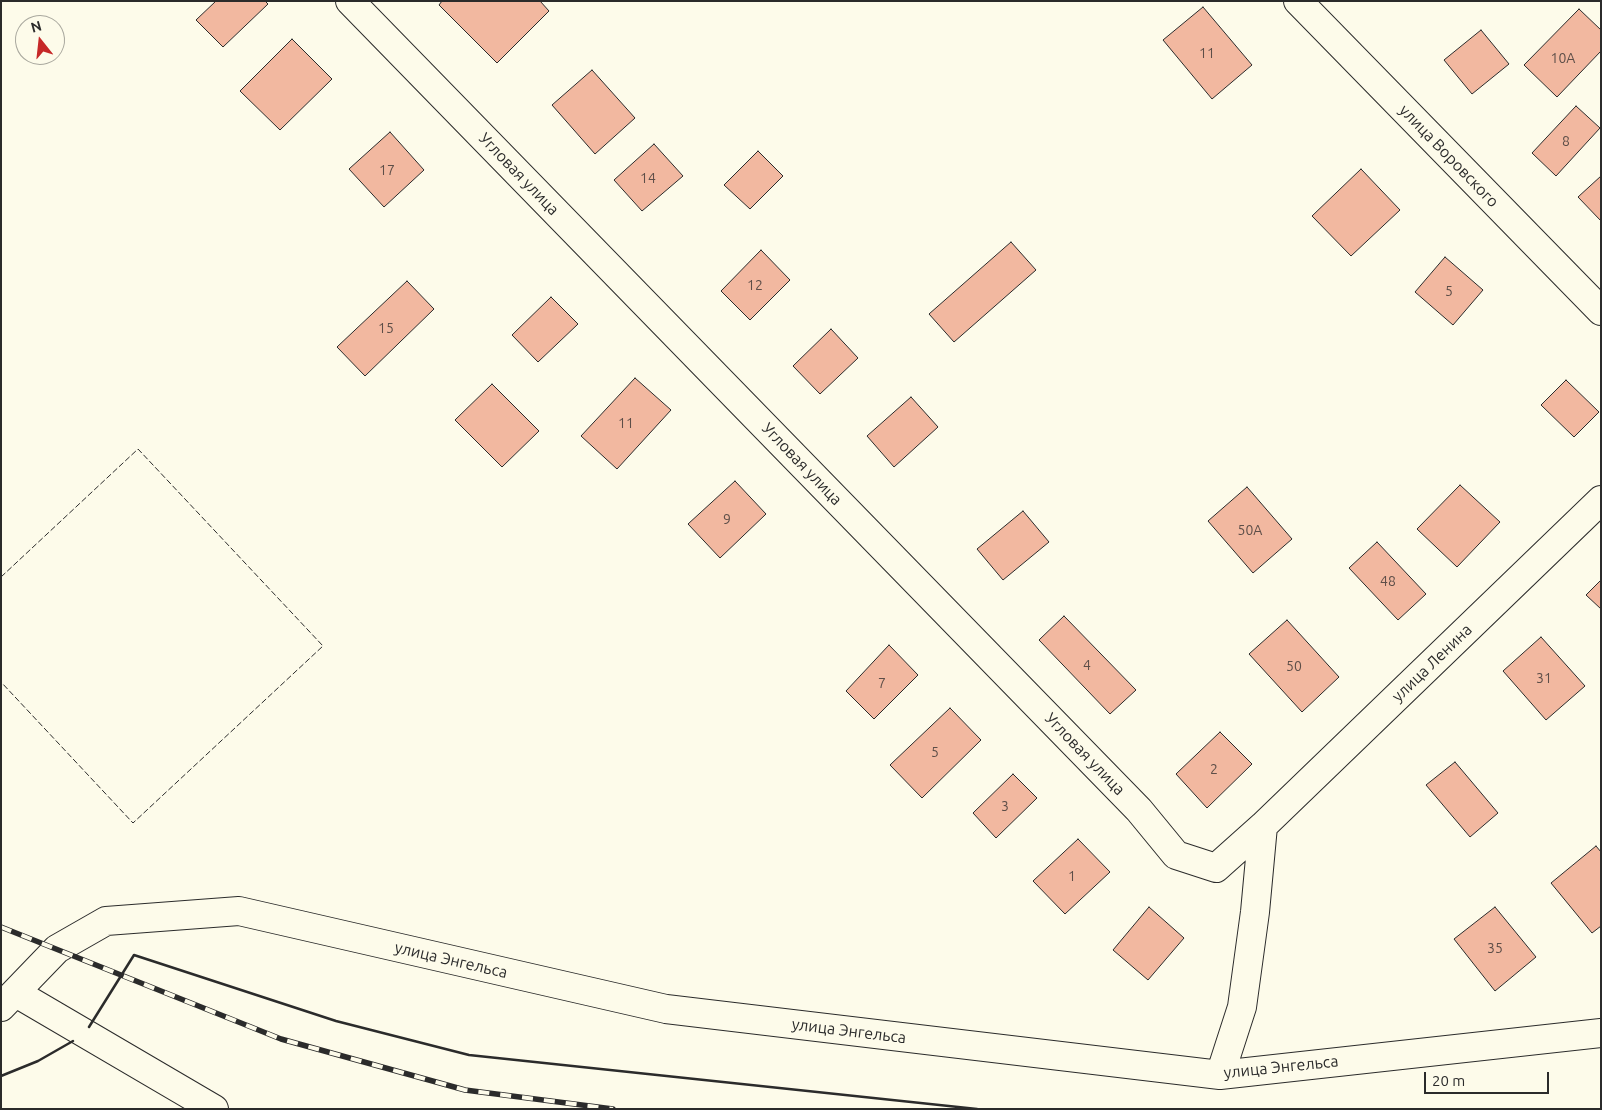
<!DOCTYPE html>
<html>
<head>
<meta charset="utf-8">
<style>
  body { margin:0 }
  #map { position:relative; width:1602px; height:1110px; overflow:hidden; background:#fdfbea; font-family:Ubuntu,sans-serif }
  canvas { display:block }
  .frame { position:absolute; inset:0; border:2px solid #2b2b2b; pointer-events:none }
  .north { position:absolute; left:15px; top:15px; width:50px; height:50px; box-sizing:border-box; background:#fdfbea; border:1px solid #a9a89e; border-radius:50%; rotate:344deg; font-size:14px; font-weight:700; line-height:20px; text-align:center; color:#2b2b2b }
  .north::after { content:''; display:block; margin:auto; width:18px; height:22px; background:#c62828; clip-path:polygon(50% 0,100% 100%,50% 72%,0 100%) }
  .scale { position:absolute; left:1424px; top:1072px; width:125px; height:22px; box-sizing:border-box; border:2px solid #2b2b2b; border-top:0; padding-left:6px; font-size:15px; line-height:18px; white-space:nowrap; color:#2b2b2b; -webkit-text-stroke:4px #fdfbea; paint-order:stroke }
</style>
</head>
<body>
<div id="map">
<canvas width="1602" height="1110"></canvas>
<div class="frame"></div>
<div class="north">N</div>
<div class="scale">20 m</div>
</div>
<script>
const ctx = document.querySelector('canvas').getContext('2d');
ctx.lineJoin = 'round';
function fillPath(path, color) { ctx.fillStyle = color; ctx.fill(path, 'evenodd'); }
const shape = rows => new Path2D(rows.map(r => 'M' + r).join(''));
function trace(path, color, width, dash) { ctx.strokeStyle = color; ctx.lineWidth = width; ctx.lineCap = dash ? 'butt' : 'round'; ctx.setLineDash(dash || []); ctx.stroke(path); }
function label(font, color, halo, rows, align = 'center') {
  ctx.font = font + ' Ubuntu,sans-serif'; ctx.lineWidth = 4; ctx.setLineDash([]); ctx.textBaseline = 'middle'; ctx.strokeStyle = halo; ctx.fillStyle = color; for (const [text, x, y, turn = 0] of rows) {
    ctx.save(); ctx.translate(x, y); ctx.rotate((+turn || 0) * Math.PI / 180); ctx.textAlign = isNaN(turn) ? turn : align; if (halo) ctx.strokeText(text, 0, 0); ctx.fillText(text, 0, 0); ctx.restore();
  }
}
const building = shape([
  [216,1,265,1,268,4,223,47,196,20,216,1],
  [442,1,540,1,549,11,497,63,439,5,442,1],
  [1203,7,1252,65,1212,99,1163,40,1203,7],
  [1579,9,1601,30,1601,51,1557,97,1524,65,1579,9],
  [1481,30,1509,64,1472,94,1444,60,1481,30],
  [292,39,332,79,280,130,240,91,292,39],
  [592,70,635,118,595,154,552,105,592,70],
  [1576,106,1600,128,1556,176,1532,153,1576,106],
  [390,132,424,170,384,207,349,169,390,132],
  [654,144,683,176,642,211,614,180,654,144],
  [758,151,783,176,750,209,724,185,758,151],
  [1361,169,1400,210,1351,256,1312,216,1361,169],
  [1601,176,1601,221,1578,197,1601,176],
  [1011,242,1036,270,954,342,929,314,1011,242],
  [761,250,790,280,750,320,721,291,761,250],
  [1445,257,1483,290,1453,325,1415,292,1445,257],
  [407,281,434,309,365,376,337,347,407,281],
  [551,297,578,324,538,362,512,335,551,297],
  [831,329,858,358,820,394,793,366,831,329],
  [635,378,671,410,617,469,581,436,635,378],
  [1566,380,1599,412,1574,437,1541,405,1566,380],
  [492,384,539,431,502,467,455,420,492,384],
  [911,397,938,427,894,467,867,436,911,397],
  [735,481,766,514,720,558,688,524,735,481],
  [1460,485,1500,522,1457,567,1417,529,1460,485],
  [1247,487,1292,539,1253,573,1208,521,1247,487],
  [1023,511,1049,542,1003,580,977,549,1023,511],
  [1377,542,1426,594,1398,620,1349,568,1377,542],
  [1601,580,1601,609,1586,595,1601,580],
  [1064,616,1136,690,1110,714,1039,640,1064,616],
  [1287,620,1339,677,1302,712,1249,654,1287,620],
  [1541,637,1585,686,1546,720,1503,671,1541,637],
  [889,645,918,675,874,719,846,691,889,645],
  [950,708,981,740,922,798,890,765,950,708],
  [1220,732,1252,764,1207,808,1176,774,1220,732],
  [1455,762,1498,813,1470,837,1426,785,1455,762],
  [1013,774,1037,798,996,838,973,813,1013,774],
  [1078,839,1110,872,1065,914,1033,881,1078,839],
  [1596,846,1601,852,1601,926,1592,933,1551,883,1596,846],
  [1149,907,1184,938,1148,980,1113,950,1149,907],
  [1495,907,1536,957,1495,991,1454,939,1495,907]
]);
const minor = shape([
  [350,1,1139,810,1176,855,1216,868,1263,826,1601,500],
  [1298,1,1601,311],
  [16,993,214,1109],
  [1,1007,57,949,106,921,239,911,666,1009,1220,1075,1601,1033],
  [1220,1075,1242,1007,1255,912,1263,826]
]);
const rail = shape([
  [1,927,281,1039,465,1090,613,1109]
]);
const fence = shape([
  [1,577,138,449,323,646,133,823,1,682]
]);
const wall = shape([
  [89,1027,134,955,336,1021,469,1055,977,1109],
  [1,1076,38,1061,73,1041]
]);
const numberNames = [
  ["11",1207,53],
  ["10А",1563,58],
  ["8",1566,141],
  ["17",387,170],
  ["14",648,178],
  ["12",755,285],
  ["5",1449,291],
  ["15",386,328],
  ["11",626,423],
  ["9",727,519],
  ["50А",1250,530],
  ["48",1388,581],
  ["4",1087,665],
  ["50",1294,666],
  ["31",1544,678],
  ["7",882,683],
  ["5",935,752],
  ["2",1214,769],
  ["3",1005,806],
  ["1",1072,876],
  ["35",1495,948]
];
const streetNames = [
  ["улица Воровского",1449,156,46],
  ["Угловая улица",519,174,46],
  ["Угловая улица",802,464,46],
  ["улица Ленина",1432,663,-44],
  ["Угловая улица",1085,754,46],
  ["улица Энгельса",451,960,13],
  ["улица Энгельса",849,1031,7],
  ["улица Энгельса",1281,1067,-6]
];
fillPath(building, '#f2b8a0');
trace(building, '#2b2b2b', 1);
trace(minor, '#2b2b2b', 30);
trace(minor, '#fdfbea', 28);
trace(rail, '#2b2b2b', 5.5);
trace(rail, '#fdfbea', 4, [11]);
trace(fence, '#2b2b2b', 1, [6, 2.5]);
trace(wall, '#2b2b2b', 2.5);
label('14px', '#5d4e48', null, numberNames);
label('16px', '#2b2b2b', '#fdfbea', streetNames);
</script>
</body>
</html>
